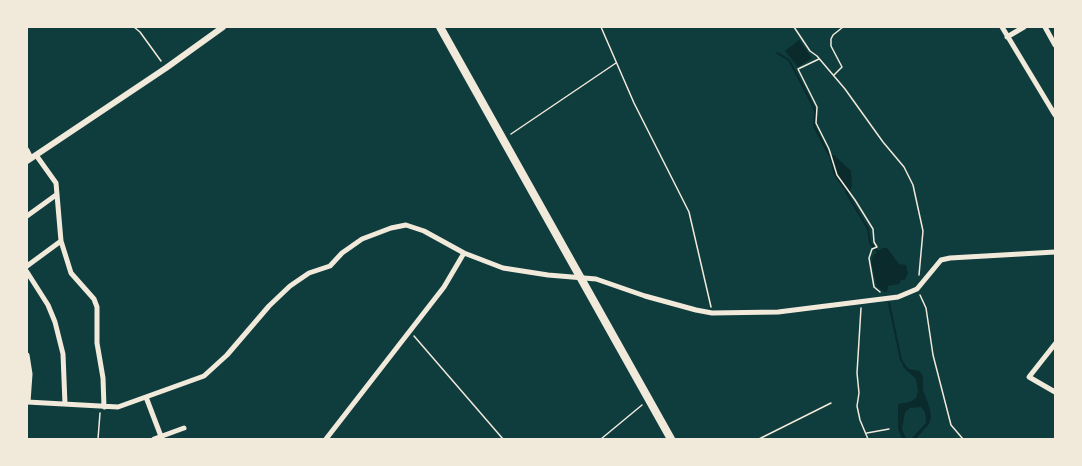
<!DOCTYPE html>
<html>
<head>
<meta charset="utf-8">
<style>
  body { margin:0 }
  #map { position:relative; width:1082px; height:466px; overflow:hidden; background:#0f3d3e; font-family:"Libre Baskerville",serif }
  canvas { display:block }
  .frame { position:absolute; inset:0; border:28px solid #f1e9da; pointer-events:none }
</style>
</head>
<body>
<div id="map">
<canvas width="1082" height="466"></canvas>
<div class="frame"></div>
</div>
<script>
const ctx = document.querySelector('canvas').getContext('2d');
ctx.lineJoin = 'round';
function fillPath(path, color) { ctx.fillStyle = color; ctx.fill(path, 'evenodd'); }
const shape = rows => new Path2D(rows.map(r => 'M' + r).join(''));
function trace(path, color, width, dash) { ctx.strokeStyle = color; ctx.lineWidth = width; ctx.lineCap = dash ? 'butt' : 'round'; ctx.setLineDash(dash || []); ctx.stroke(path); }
const water = shape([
  [799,40,812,58,798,67,785,51],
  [829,155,834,155,851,171,852,186,848,195,834,175],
  [882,248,887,248,899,264,906,265,908,273,905,280,901,280,899,284,888,286,887,292,885,292,877,287,871,262,873,256],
  [904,364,909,369,919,371,923,376,923,390,930,409,931,418,929,424,916,439,911,439,926,423,925,412,921,407,910,408,905,412,902,429,906,439,902,439,898,429,898,404,910,402,916,398,918,390,916,379,905,369,902,365]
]);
const stream = shape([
  [777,53,789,60,809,98,815,111,814,126,829,155],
  [846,192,868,229,870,243,878,252],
  [889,303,901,360,905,366]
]);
const path = shape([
  [134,27,140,32,161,61],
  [601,27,634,103,689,212,711,307],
  [794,27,810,51,817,56,845,89,883,142,904,167,913,185,923,231,919,275],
  [819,59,798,69,817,107,816,123,829,149,837,175,855,200,873,229,874,242,877,247,872,249,869,258,874,287,880,292],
  [834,75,842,67,831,46,831,39,833,35,843,27],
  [511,134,616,63],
  [920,295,926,308,933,355,951,425,963,439],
  [861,308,857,373,859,393,857,406,860,420,868,439],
  [414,336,503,439],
  [867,433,889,429],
  [98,439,100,413],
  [601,439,642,405],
  [759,439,831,403]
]);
const minor = shape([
  [1002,27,1055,115],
  [1045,27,1055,45],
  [1007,37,1024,27],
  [27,150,31,158],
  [36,155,56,183,61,241,71,273,94,299,97,307,97,343,103,378,104,407],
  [27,216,56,195],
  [27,266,61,241],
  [27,272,48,305,55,322,63,354,65,404],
  [1055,344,1029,377,1055,392],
  [27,355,30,374,28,402],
  [146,397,162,439],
  [27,402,118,407,204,376,227,355,269,306,290,286,309,273,330,266,342,253,362,239,391,228,406,225,424,231,464,253,503,268,548,275,596,279,645,296,696,310,712,313,778,312,898,297,917,289,941,260,950,258,1055,252],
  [154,439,184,428],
  [326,439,444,287,464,253]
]);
const tertiary = shape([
  [27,161,166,68,223,27]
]);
const primary = shape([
  [440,27,671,439]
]);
fillPath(water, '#0a2a2b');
trace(stream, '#0a2a2b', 2);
trace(path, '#f1e9da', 1.5);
trace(minor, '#f1e9da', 5);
trace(tertiary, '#f1e9da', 6);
trace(primary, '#f1e9da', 8);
</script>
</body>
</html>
